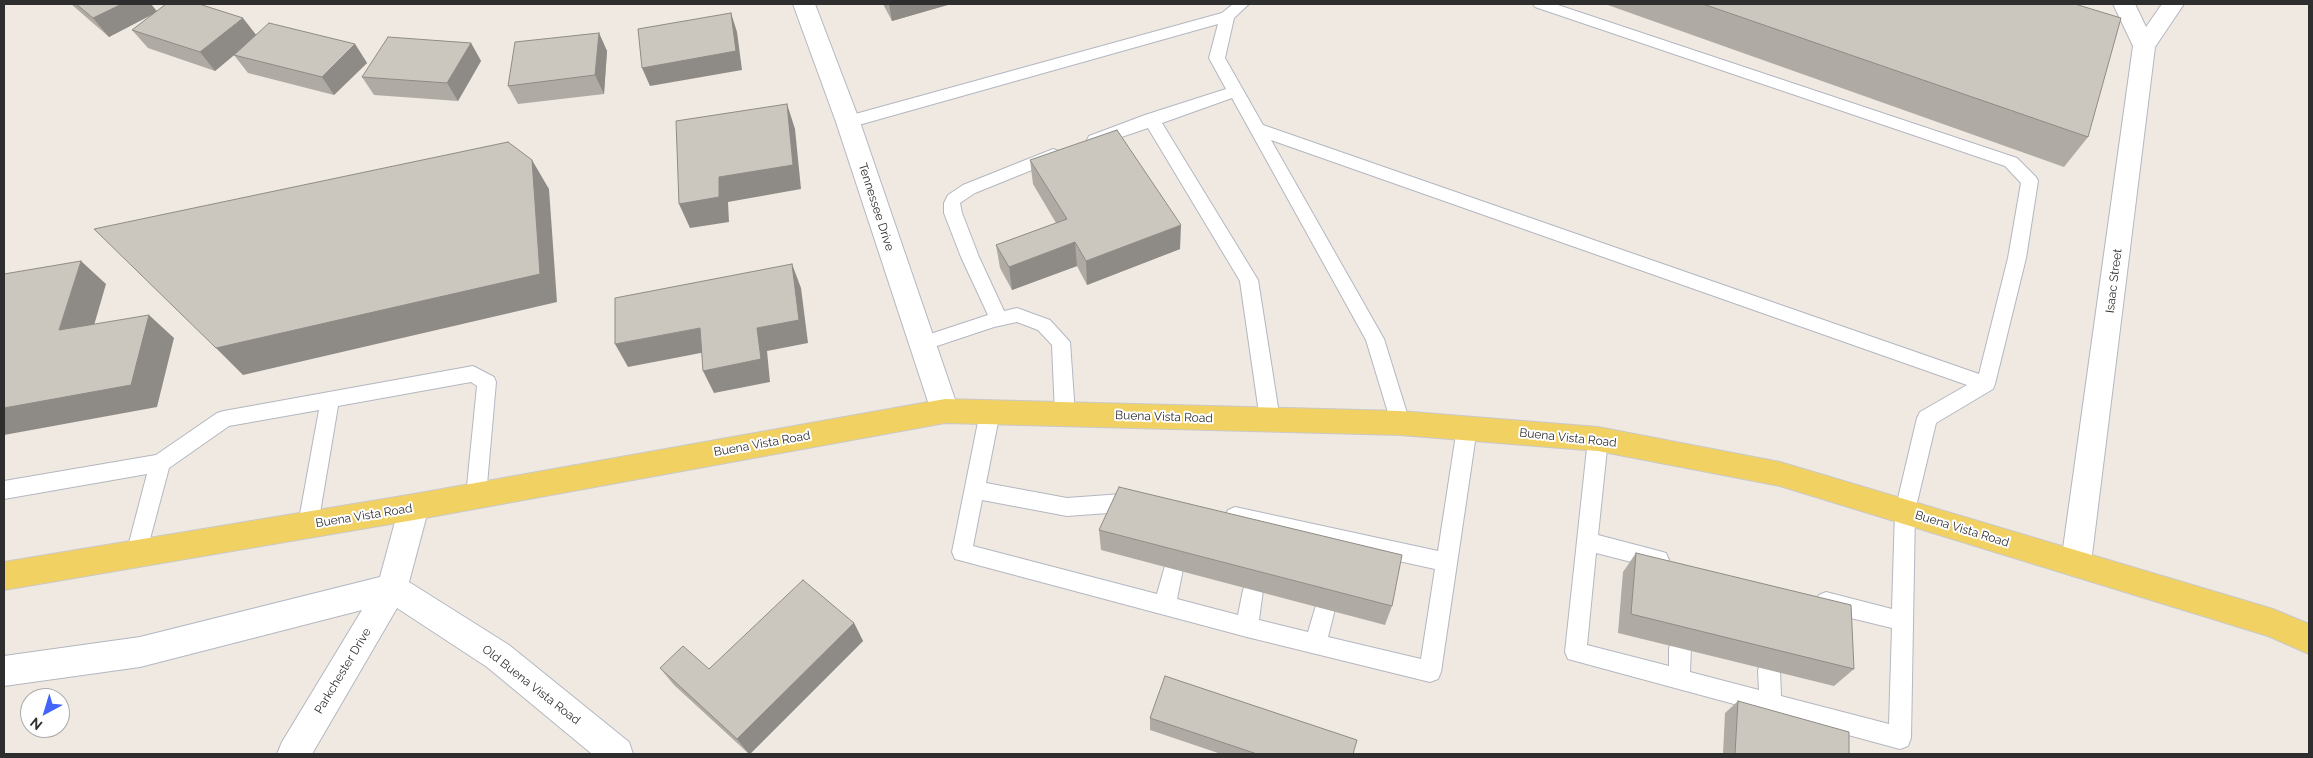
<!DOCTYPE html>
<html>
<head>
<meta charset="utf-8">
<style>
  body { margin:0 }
  #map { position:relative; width:2313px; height:758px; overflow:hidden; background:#efe9e1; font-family:Raleway,sans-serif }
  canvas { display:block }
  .frame { position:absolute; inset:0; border:5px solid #2e2e2e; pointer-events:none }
  .north { position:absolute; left:20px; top:688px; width:50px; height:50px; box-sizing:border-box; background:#fff; border:1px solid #ababab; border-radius:50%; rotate:219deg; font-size:14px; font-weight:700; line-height:20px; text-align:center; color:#2e2e2e }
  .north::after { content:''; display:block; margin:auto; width:18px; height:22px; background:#4264fb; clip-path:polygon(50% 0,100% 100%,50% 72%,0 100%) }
</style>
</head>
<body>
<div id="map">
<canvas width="2313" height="758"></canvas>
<div class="frame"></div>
<div class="north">N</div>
</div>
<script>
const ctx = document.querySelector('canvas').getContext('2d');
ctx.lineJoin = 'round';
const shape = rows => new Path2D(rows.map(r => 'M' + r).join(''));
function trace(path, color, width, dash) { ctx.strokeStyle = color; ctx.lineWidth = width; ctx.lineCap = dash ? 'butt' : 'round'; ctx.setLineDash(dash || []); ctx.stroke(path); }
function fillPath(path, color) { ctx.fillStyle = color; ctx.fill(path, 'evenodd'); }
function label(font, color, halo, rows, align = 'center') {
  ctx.font = font + ' Raleway,sans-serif'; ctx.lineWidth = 4; ctx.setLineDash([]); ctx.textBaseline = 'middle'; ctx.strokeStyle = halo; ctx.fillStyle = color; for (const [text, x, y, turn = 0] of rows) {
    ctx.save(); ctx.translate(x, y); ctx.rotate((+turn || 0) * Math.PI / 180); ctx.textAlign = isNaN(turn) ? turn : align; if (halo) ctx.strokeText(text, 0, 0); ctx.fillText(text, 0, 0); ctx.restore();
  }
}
const lane = shape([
  [1233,4,1249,4,1234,18,1225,58,1263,125,1979,374,2008,258,2021,183,2005,166,1535,7,1533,4,1555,4,2017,158,2036,177,2038,181,2026,258,1995,384,1993,389,1936,423,1915,511,1911,738,1908,746,1900,749,1568,659,1565,652,1588,439,1591,433,1598,431,1605,433,1608,439,1598,535,1659,551,1666,553,1669,560,1666,567,1659,569,1596,553,1587,645,1669,666,1669,648,1672,641,1680,638,1688,641,1691,648,1690,672,1759,690,1758,670,1761,663,1769,660,1777,663,1780,670,1781,696,1889,724,1892,628,1826,612,1819,609,1815,602,1819,595,1826,592,1892,609,1895,511,1917,418,1920,412,1967,385,1271,140,1384,339,1410,423,1407,429,1400,431,1393,429,1366,340,1232,98,1162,123,1258,280,1280,420,1277,426,1270,428,1263,426,1260,420,1240,281,1148,128,1095,146,1089,144,1087,140,1089,136,1145,115,1226,89,1209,58,1218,24,848,128,842,126,840,122,842,118,848,116,1222,13,1233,4],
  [1053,149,1059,151,1061,155,1059,159,975,193,960,203,962,213,979,257,1004,311,1017,308,1050,320,1070,342,1075,414,1072,420,1065,422,1058,420,1055,414,1052,345,1038,330,1017,322,994,327,922,351,915,349,913,344,915,339,988,315,961,257,944,213,944,203,948,195,963,185,1053,149],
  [473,366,494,377,496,382,486,496,483,502,476,505,469,502,466,496,477,386,471,382,338,406,318,525,315,531,308,534,301,531,298,525,319,410,229,426,169,468,146,554,143,561,136,563,129,561,126,554,147,474,4,499,4,481,156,455,217,413,224,411,473,366],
  [990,404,997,406,1000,412,986,483,1067,498,1136,493,1143,496,1146,502,1143,508,1136,511,1067,516,982,500,973,546,1157,594,1166,562,1173,560,1180,562,1183,569,1177,599,1238,615,1243,590,1246,583,1253,580,1260,583,1263,590,1259,620,1308,632,1317,602,1324,599,1331,602,1335,609,1328,637,1421,659,1435,569,1235,525,1228,522,1225,516,1228,510,1235,507,1438,551,1457,428,1460,422,1467,420,1474,422,1477,428,1441,672,1438,679,1430,682,1247,637,955,559,952,552,980,412,983,406,990,404]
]);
const street = shape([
  [793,4,815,4,860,122,959,411,955,419,945,423,935,419,931,411,836,122,793,4],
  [2113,4,2135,4,2146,27,2162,4,2184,4,2155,47,2091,563,2087,573,2076,577,2065,573,2061,563,2133,46,2113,4],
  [414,494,424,498,429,507,409,582,509,645,629,742,633,754,592,754,487,667,397,608,312,754,277,754,282,742,362,610,140,667,4,686,4,656,140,637,380,577,399,507,404,498,414,494]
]);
const primary = shape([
  [945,399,1400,411,1598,427,1780,462,2273,609,2309,624,2309,654,2268,636,1780,486,1598,451,1400,435,945,423,414,520,4,590,4,562,414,494,945,399]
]);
const wall = shape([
  [71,4,151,4,157,11,256,35,355,44,367,63,334,95,248,73,234,55,215,71,148,48,132,30,153,14,109,37],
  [883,4,951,4,892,21],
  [1605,4,2075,4,2088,137,2064,167],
  [599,33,607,51,604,94,518,104,508,86],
  [471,43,481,61,458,101,374,95,362,77],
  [1030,160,1180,249,1087,285,1077,266,1012,290,1000,268,996,245,1056,223,1033,184],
  [1099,530,1392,606,1385,625,1101,550],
  [1636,553,1854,669,1834,686,1618,633,1623,572],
  [854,623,863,641,750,754,749,754,674,685,660,668,709,669],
  [1738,701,1849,754,1723,754,1725,713],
  [1150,718,1353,754,1221,754,1150,730]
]);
const shadedWall = shape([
  [122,4,151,4,157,12,109,37,93,18],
  [889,4,951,4,892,21],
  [731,13,737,32,742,70,650,86,642,68],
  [243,18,257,36,215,71,200,52],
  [599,33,607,51,604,94,595,75],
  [471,43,481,61,458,101,447,83],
  [355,44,367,63,334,95,322,77],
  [787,104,795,129,801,189,728,202,729,222,690,228,679,204,719,177],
  [532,160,549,189,557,302,243,375,216,348],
  [1181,225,1180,249,1087,285,1086,261],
  [1075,242,1077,266,1012,290,1009,267],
  [81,261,106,284,86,353,59,330],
  [792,264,801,288,808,343,767,351,770,382,714,393,703,371,757,328],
  [149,315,174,338,157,407,4,435,4,408],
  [700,328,711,351,628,367,615,344],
  [854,623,863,641,750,754,749,754,737,739]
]);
const building = shape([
  [76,4,122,4,93,18,76,4],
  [166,4,199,4,243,18,200,52,132,30,166,4],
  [1703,4,2075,4,2121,18,2088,137,1703,4],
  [731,13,736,51,642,68,638,29,731,13],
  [269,23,355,44,322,77,234,55,269,23],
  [599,33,595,75,508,86,515,42,599,33],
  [388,37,471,43,447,83,362,77,388,37],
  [787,104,793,165,719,177,719,197,679,204,676,121,787,104],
  [1117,130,1181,225,1086,261,1075,242,1009,267,996,245,1067,219,1030,160,1117,130],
  [508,142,532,160,540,274,216,348,94,229,508,142],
  [81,261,59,330,149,315,131,385,4,408,4,274,81,261],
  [792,264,799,320,757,328,761,359,703,371,700,328,615,344,615,298,792,264],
  [1119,487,1402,555,1392,606,1099,530,1119,487],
  [1636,553,1851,605,1854,669,1631,614,1636,553],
  [803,580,854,623,737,739,660,668,683,646,709,669,803,580],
  [1165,676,1357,740,1353,754,1257,754,1150,718,1165,676],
  [1738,701,1849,732,1849,754,1735,754,1738,701]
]);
const streetNames = [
  ["Tennessee Drive",876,207,72],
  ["Isaac Street",2114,281,-83],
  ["Buena Vista Road",1164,417,2],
  ["Buena Vista Road",1568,438,6],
  ["Buena Vista Road",762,444,-10],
  ["Buena Vista Road",364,516,-9],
  ["Buena Vista Road",1962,529,17],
  ["Parkchester Drive",343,671,-59],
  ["Old Buena Vista Road",531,685,38]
];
trace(lane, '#b4b7c1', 2);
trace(street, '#b4b7c1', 2);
trace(primary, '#c9c9c9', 2);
fillPath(lane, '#fff');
fillPath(street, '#fff');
fillPath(primary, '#f2d163');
fillPath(wall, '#afaba4');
fillPath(shadedWall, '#8e8b86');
fillPath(building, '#cbc7bf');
trace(building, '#8e8b86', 1);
label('12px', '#2e2e2e', '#fff', streetNames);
</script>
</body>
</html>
